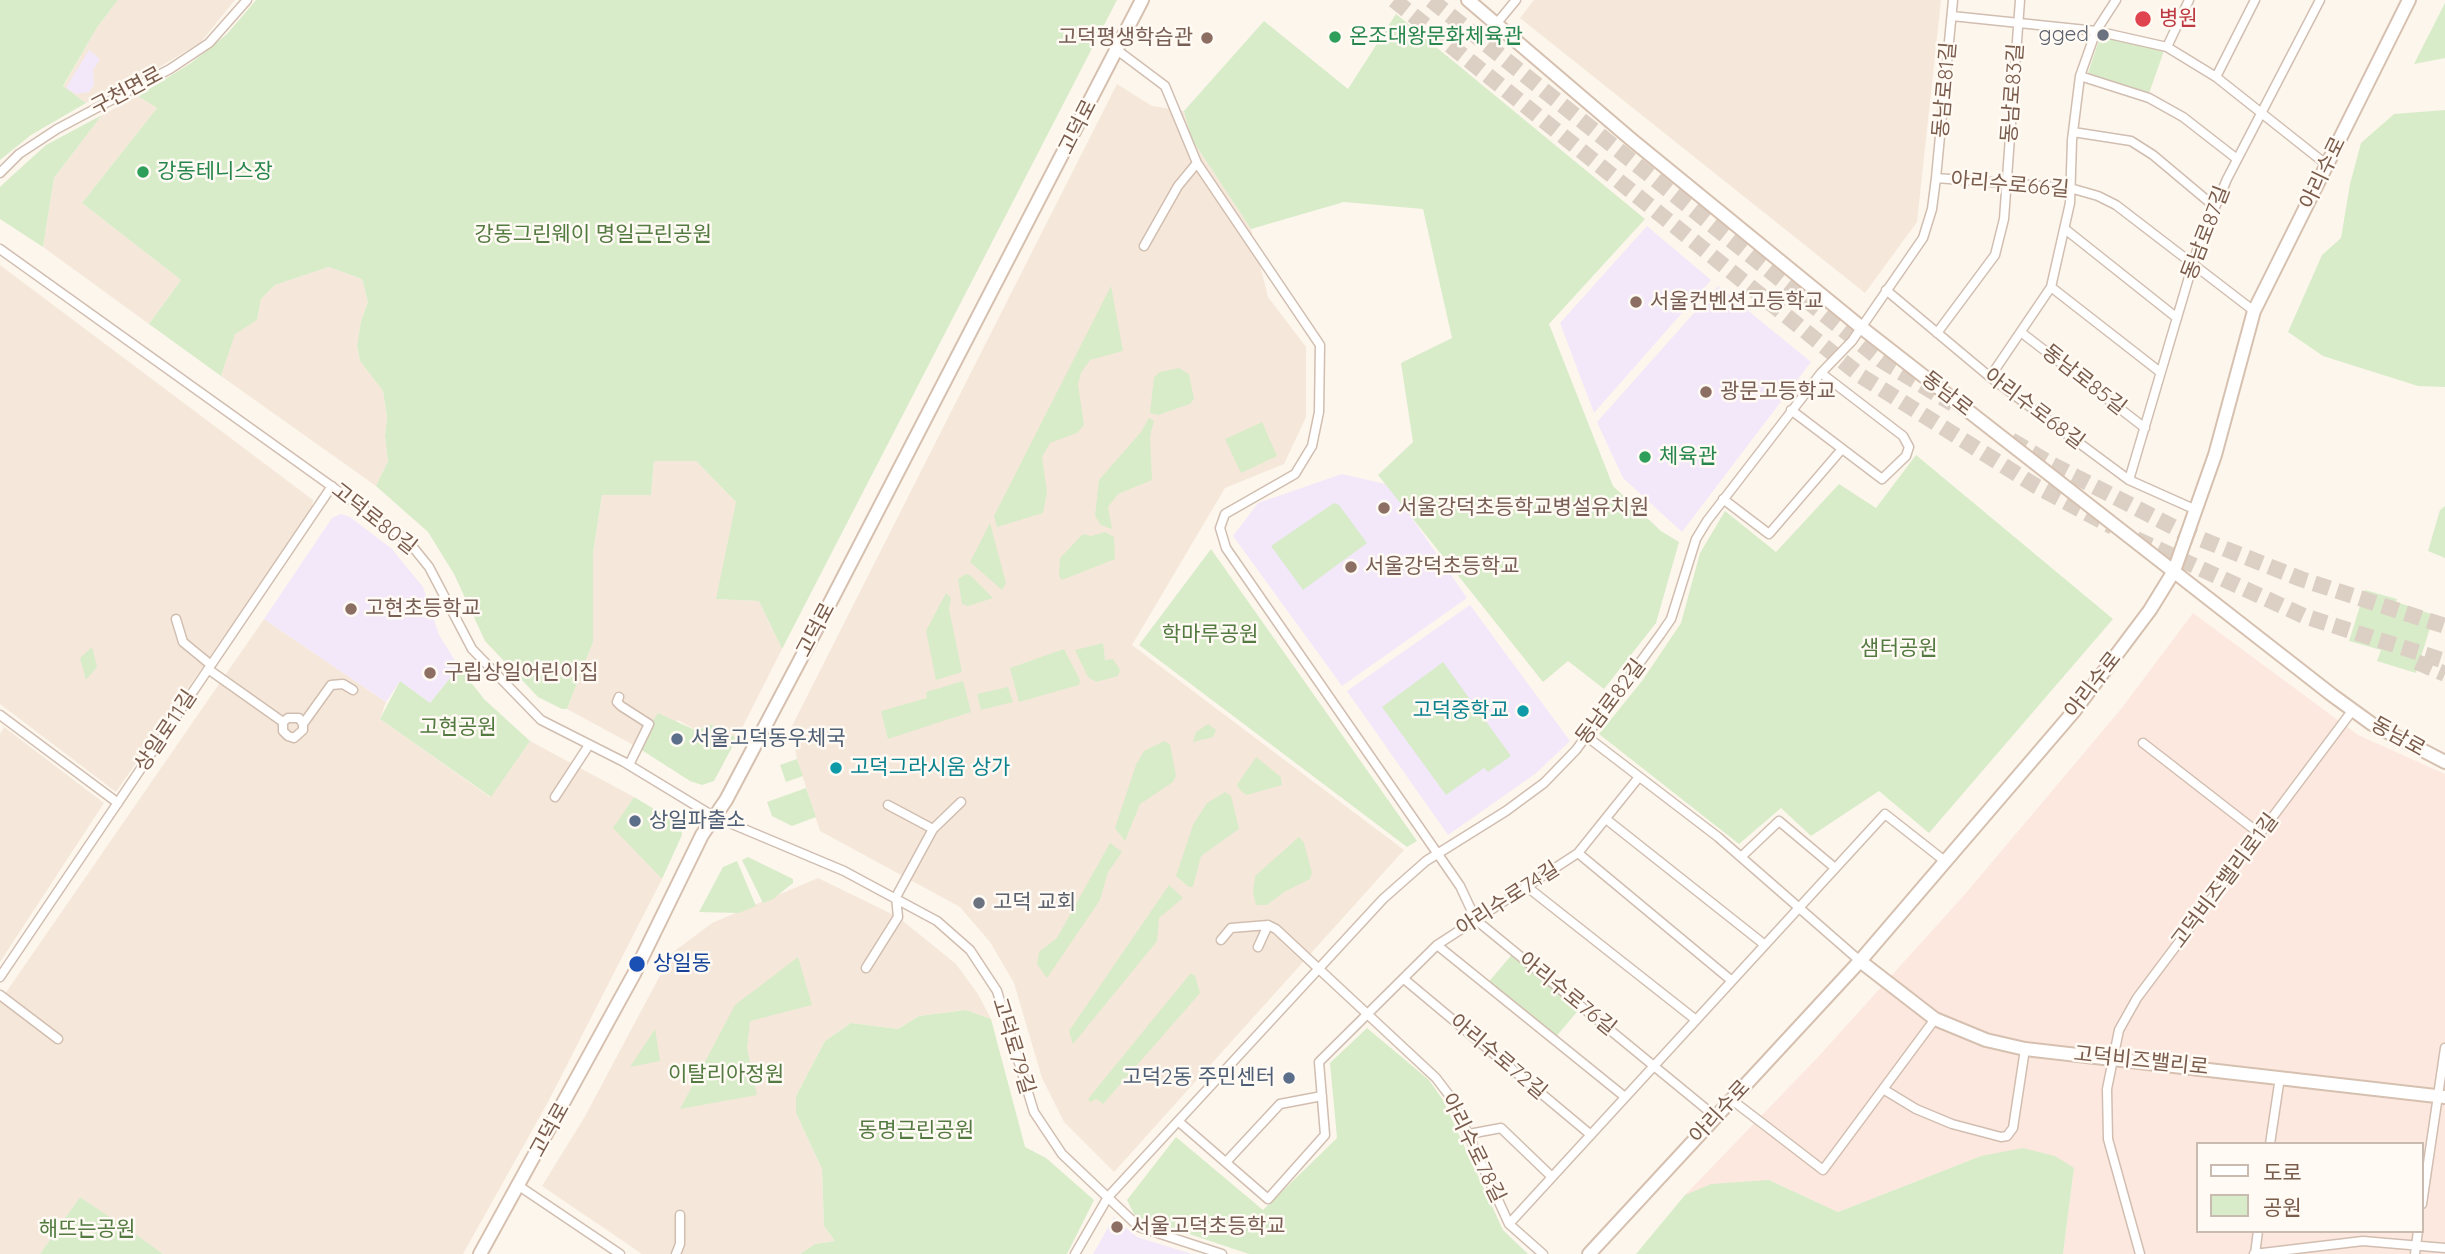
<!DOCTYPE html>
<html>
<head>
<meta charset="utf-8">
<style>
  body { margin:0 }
  #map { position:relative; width:2445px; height:1254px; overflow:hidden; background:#fdf6ec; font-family:Quicksand,"Noto Sans KR",sans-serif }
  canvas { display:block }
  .legend { position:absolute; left:2196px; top:1142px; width:228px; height:91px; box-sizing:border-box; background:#fffaf3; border:2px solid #cabbb1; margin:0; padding:9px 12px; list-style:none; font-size:21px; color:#7a5c4d }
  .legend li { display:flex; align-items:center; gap:14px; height:35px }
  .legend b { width:35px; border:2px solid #cabbb1 }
</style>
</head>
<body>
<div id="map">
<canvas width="2445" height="1254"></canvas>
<ul class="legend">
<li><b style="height:9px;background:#fff"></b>도로</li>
<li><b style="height:19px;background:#d8ecc9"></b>공원</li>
</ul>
</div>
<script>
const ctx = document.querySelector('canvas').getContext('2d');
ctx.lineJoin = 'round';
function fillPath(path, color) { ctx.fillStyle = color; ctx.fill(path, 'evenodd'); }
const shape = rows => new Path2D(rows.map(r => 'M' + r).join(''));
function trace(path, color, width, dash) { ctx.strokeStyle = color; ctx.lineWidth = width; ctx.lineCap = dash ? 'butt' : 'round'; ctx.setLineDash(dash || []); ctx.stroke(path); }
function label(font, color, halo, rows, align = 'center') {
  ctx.font = font + ' Quicksand,"Noto Sans KR",sans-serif'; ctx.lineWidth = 5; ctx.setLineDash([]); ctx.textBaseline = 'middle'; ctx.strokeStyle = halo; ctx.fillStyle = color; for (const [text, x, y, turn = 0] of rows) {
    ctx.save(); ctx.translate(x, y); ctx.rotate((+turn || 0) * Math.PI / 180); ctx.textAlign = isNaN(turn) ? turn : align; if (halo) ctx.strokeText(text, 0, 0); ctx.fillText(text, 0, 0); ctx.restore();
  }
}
const residential = shape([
  [118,0,235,0,201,42,153,71,86,103,63,87,98,26],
  [1534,0,1941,0,1917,222,1865,293,1520,18],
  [1117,84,1152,106,1184,111,1191,138,1251,229,1268,297,1306,347,1306,417,1284,464,1225,488,1132,645,1404,850,1114,1172,1064,1122,1042,1078,1014,983,990,942,960,907,820,831,797,759,791,728],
  [138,96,157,108,82,203,181,280,149,324,43,247,54,178,102,115],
  [0,265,313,500,312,509,116,792,0,704],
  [329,267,362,279,368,302,361,321,357,347,360,361,383,391,387,417,385,436,388,461,376,486,221,376,235,333,257,320,261,299,275,285],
  [654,461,696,461,737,503,717,599,759,601,782,649,737,738,710,724,697,731,678,720,637,747,567,709,593,642,593,553,602,495,651,495],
  [264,619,386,702,380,719,490,797,530,741,634,797,614,828,662,879,548,1102,463,1254,163,1254,80,1197,40,1254,0,1254,0,1001],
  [4,727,104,803,0,962,0,734],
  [818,878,898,917,956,964,978,994,991,1019,966,1010,919,1016,898,1029,851,1023,825,1041,796,1096,796,1113,822,1169,824,1226,835,1241,815,1244,800,1254,642,1254,542,1186,584,1118,672,953,712,923]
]);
const commercial = shape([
  [2193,613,2358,735,2445,774,2445,1254,2063,1254,2074,1168,1981,1156,1838,1212,1769,1180,1685,1195,1818,1057,1966,893,2121,709],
  [2198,1144,2422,1144,2422,1231,2198,1231]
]);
const education = shape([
  [89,50,100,59,93,70,94,85,89,92,76,94,66,88],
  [1647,226,1711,280,1594,413,1560,323],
  [1718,286,1811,362,1682,532,1623,478,1597,422],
  [1342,474,1385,484,1394,492,1467,598,1342,686,1233,536,1258,503],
  [341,514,350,517,392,549,423,587,439,635,459,667,430,703,400,681,386,702,264,619,332,518],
  [1470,605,1570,741,1535,774,1448,835,1347,691],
  [1114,1217,1137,1237,1192,1254,1093,1254]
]);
const green = shape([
  [0,0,118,0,98,26,63,86,86,103,31,135,0,160],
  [256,0,1117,0,782,649,759,601,716,599,736,502,696,461,654,461,651,495,602,495,593,553,593,642,567,709,562,709,538,697,485,641,454,574,428,532,376,486,388,461,385,436,387,417,383,391,360,361,357,346,361,321,368,302,362,279,329,267,275,285,261,299,257,320,235,334,221,376,149,324,181,280,82,203,157,108,138,96,191,63,227,34],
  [2445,3,2445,58,2414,64],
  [1396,14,1645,219,1549,324,1613,486,1661,531,1679,542,1656,623,1604,689,1568,661,1543,682,1378,475,1413,442,1401,363,1452,338,1423,209,1344,202,1251,229,1191,138,1184,111,1264,21,1348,89],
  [2102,31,2165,48,2148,96,2087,76],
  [2445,110,2445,387,2418,386,2323,356,2288,332,2322,255,2341,238,2350,184,2361,143,2394,114],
  [102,115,54,178,43,247,0,219,0,187,3,184,46,145],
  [1111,286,1123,351,1090,360,1081,373,1078,384,1084,425,1077,433,1050,443,1042,457,1047,492,1043,513,997,527,994,516],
  [1179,368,1189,374,1194,399,1190,404,1158,415,1150,413,1154,377,1160,372],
  [1149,418,1154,421,1150,436,1152,480,1118,494,1108,507,1112,529,1101,525,1095,516,1099,480,1141,432],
  [1262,422,1277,456,1241,473,1225,439],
  [1916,455,2113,619,1929,833,1879,791,1811,836,1781,808,1739,844,1599,734,1642,681,1681,623,1700,553,1725,511,1776,552,1839,484,1876,508],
  [1334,503,1339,505,1367,543,1303,590,1271,546],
  [2445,506,2445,558,2428,551,2440,510],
  [990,523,1006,583,1002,590,970,562],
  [1105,532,1114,537,1115,559,1062,580,1059,576,1060,558,1083,534,1091,536],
  [1211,549,1417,841,1407,847,1139,645],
  [966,574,971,576,993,598,968,606,962,604,958,579],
  [2365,590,2397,599,2395,607,2397,602,2434,615,2416,673,2377,661,2381,650,2349,641],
  [946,593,951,598,949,609,962,672,936,680,926,631],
  [1103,643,1105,660,1113,659,1120,670,1118,676,1096,682,1088,677,1075,650],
  [92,647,97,667,86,680,80,658],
  [1064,649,1080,680,1079,685,1019,702,1010,668],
  [1443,662,1511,756,1488,772,1484,768,1446,795,1382,707],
  [459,667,484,699,530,741,491,797,380,719,400,681,430,703],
  [963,681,971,712,888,739,881,711,927,698,926,692],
  [1008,687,1013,702,981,710,977,694],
  [658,713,697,731,710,724,737,738,714,781,702,785,690,781,637,747],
  [1208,724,1216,730,1213,737,1193,742,1196,732],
  [1164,741,1170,744,1176,776,1173,782,1140,804,1125,841,1115,828,1136,765,1144,751],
  [1256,757,1281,777,1282,785,1247,795,1242,792,1237,785],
  [797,759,803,776,786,782,780,765],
  [806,788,816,817,792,826,772,816,767,802],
  [1225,792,1231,796,1239,829,1201,856,1193,887,1189,887,1176,876,1193,825,1207,803],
  [634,797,681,825,682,835,662,879,613,828],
  [1299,837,1304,843,1312,873,1310,879,1284,892,1267,905,1256,905,1253,893,1255,876],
  [1110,843,1122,852,1108,872,1100,900,1047,978,1037,964,1039,952,1057,938],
  [748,857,793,879,793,883,773,899,763,903,742,860],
  [737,861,756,906,739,913,699,912,723,867],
  [1169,885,1183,898,1159,918,1157,941,1073,1044,1069,1031],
  [1515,951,1582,1006,1554,1039,1486,985],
  [798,957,812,1005,750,1021,747,1048,757,1095,680,1109,735,1005],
  [1190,974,1195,975,1200,993,1103,1104,1097,1099,1090,1102,1088,1099],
  [966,1010,991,1019,1025,1147,1046,1158,1094,1200,1067,1254,800,1254,815,1244,835,1241,824,1226,822,1169,796,1113,796,1096,825,1041,851,1023,898,1029,919,1016],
  [1367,1028,1429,1080,1443,1100,1503,1230,1528,1254,1249,1254,1135,1216,1127,1200,1176,1137,1263,1210,1337,1138,1330,1063],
  [655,1029,660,1061,630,1067],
  [2023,1148,2055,1156,2074,1168,2063,1254,1636,1254,1685,1195,1711,1184,1769,1180,1838,1212,1981,1156],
  [80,1197,138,1236,163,1254,40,1254]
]);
const highwayTunnel = shape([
  [1394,0,1861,376,2036,486,2113,527],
  [1431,0,1881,360,1953,404],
  [2011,440,2051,464,2183,532,2301,579,2445,626],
  [2136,539,2304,616,2445,661],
  [2417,662,2445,674]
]);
const street = shape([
  [1952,16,2096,31,2167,47,2216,77,2327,165],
  [1497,23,1516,0],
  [2167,47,2189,0],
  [1117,50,1165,86,1197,163,1320,345,1319,412,1312,446,1295,474,1225,514,1220,528,1226,548,1460,886,1476,920,1716,1117],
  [2080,76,2149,98,2183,117,2237,159],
  [2216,77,2255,0],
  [2073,132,2131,141,2153,155,2215,207],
  [0,173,19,154,57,129,170,69,209,43,247,0],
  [1936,178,2070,188,2098,196,2116,205,2254,311],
  [2065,229,2177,318],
  [1144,246,1178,186,1197,163],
  [0,249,408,541,429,567,472,649,541,720,624,762,713,816,844,871,937,921,970,950,997,991,1034,1112,1062,1154,1139,1227,1222,1254],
  [2051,287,2160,372],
  [1886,290,1990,377,2129,480,2194,509],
  [1937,333,1995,255,2004,219,2020,0],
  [2022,333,2145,428],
  [1990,377,2051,287,2070,203,2072,140,2080,76,2096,31,2116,0],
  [1791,410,1882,479,1906,456,1909,447,1903,436,1821,373],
  [2129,480,2197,250,2227,179,2320,0],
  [1723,499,1769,534,1842,449],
  [176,619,183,642,211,665],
  [208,669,283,722,283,731,288,736,294,738,303,730,303,724,299,718,288,718,283,722],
  [619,697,617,702,621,706,649,724,629,765],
  [0,715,118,803],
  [303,724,331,685,343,684,353,690],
  [1586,736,1718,837,1860,961],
  [2143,743,2260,834],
  [555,797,589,745],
  [888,805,933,829],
  [1606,819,1765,945],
  [1578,853,1732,981],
  [1741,857,1779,821,1835,868],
  [1526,886,1696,1020],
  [1221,940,1231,928,1268,925,1276,929,1436,1078,1452,1099,1509,1224,1543,1254],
  [1437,945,1625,1097],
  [1258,947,1268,925],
  [866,968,898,917,896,897,933,829,961,802],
  [0,977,332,486],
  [1404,979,1591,1135],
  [0,995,58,1039],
  [1883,1089,1916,1109,1952,1124,2001,1137,2007,1136,2013,1128,2025,1049],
  [1732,1100,1823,1170,1935,1019],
  [1178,1121,1268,1199,1325,1135,1319,1062,1437,945,1578,853,1639,777],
  [1469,1134,1501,1128,1552,1177],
  [2270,1144,2280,1077],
  [1227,1161,1280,1104,1322,1096],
  [519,1186,620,1254],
  [2422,1204,2445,1048],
  [1509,1224,1885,814,1946,862],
  [676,1254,680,1244,680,1215],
  [1075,1254,1108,1197,1383,899,1426,861,1506,811,1544,783,1576,750,1660,635,1671,619,1696,539,1707,521,1821,373,1852,341,1923,238,1932,209,1936,178,1953,0],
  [2140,1254,2108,1139,2107,1089,2119,1030,2137,998,2352,711],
  [2254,1254,2363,1241,2445,1248],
  [2255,1254,2258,1231],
  [2415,1254,2418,1231]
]);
const secondary = shape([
  [1468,0,1632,140,1862,328,2332,695,2372,724,2445,762],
  [1860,961,1935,1019,1986,1040,2025,1049,2445,1097],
  [480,1254,634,974,702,835,726,800,817,628,1142,0],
  [1589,1254,1860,961,2075,710,2150,610,2174,571,2215,455,2254,311,2409,0]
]);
const markers = [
  [2143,19,9,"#e0444e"],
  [2103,35,7,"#6b7280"],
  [1335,37,7,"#2e9e5b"],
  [1207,38,7,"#8d6e63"],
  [143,172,7,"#2e9e5b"],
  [1636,302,7,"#8d6e63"],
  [1706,392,7,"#8d6e63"],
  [1645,457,7,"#2e9e5b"],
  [1384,508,7,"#8d6e63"],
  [1351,567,7,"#8d6e63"],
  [351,609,7,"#8d6e63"],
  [430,673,7,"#8d6e63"],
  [1523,711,7,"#0f9aa8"],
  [677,739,7,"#5c6f8a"],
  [836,768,7,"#0f9aa8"],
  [635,821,7,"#5c6f8a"],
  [979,903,7,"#6b7280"],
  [637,964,9,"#1a4fb4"],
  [1289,1078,7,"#5c6f8a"],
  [1117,1227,7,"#8d6e63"]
];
const healthNames = [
  ["병원",2159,19]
];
const worshipNames = [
  ["gged",2089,35],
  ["고덕 교회",993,903,"left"]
];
const leisureNames = [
  ["온조대왕문화체육관",1349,37],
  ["강동테니스장",157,172],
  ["체육관",1659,457]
];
const educationNames = [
  ["고덕평생학습관",1193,38,"right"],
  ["서울컨벤션고등학교",1650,302],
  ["광문고등학교",1720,392],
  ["서울강덕초등학교병설유치원",1398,508],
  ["서울강덕초등학교",1365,567],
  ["고현초등학교",365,609],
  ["구립상일어린이집",444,673],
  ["서울고덕초등학교",1131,1227]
];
const streetNames = [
  ["동남로81길",1945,90,-85],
  ["구천면로",127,91,-28],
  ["동남로83길",2013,93,-86],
  ["고덕로",1078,127,-63],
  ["아리수로",2323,173,-64],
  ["아리수로66길",2010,185,5],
  ["동남로87길",2206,233,-69],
  ["동남로85길",2084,380,38],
  ["동남로",1947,394,38],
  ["아리수로68길",2034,409,37],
  ["고덕로80길",374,519,38],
  ["고덕로",816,630,-62],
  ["아리수로",2093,685,-52],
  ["동남로82길",1611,702,-53],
  ["상일로11길",166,731,-56],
  ["동남로",2398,737,29],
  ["고덕비즈밸리로1길",2225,881,-53],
  ["아리수로74길",1508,899,-33],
  ["아리수로76길",1567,994,39],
  ["고덕로79길",1013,1046,73],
  ["아리수로72길",1498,1057,40],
  ["고덕비즈밸리로",2141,1061,6],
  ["아리수로",1720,1112,-47],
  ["고덕로",550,1130,-61],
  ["아리수로78길",1473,1148,64]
];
const parkNames = [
  ["강동그린웨이 명일근린공원",593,235],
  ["학마루공원",1210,635],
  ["샘터공원",1899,649],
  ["고현공원",458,728],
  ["이탈리아정원",726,1075],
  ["동명근린공원",916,1131],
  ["해뜨는공원",87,1230]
];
const cultureNames = [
  ["고덕중학교",1509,711],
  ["고덕그라시움 상가",850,768,"left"]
];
const serviceNames = [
  ["서울고덕동우체국",691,739],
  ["상일파출소",649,821],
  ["고덕2동 주민센터",1275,1078,"right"]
];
const transitNames = [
  ["상일동",653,964]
];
fillPath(residential, '#f5e8da');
fillPath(commercial, '#fde8e0');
fillPath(education, '#f3e8fa');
fillPath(green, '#d8ecc9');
trace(highwayTunnel, '#dcd0c4', 16, [16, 8]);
trace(street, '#d1beb0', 11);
trace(secondary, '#d6c0b0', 16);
trace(street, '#fff', 8);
trace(secondary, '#fff', 12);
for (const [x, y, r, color] of markers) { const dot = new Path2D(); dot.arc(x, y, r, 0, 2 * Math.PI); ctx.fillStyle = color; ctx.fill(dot); trace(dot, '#fffaf3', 2.5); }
label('21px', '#be3a42', '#fffaf3', healthNames, 'left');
label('21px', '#5b616d', '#fffaf3', worshipNames, 'right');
label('21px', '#27864d', '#fffaf3', leisureNames, 'left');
label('21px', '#785e54', '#fffaf3', educationNames, 'left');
label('21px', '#7a5c4d', '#fffaf3', streetNames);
label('21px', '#537a41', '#fffaf3', parkNames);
label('21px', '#0d838f', '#fffaf3', cultureNames, 'right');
label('21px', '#4e5e75', '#fffaf3', serviceNames, 'left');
label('21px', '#164399', '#fffaf3', transitNames, 'left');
</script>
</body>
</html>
